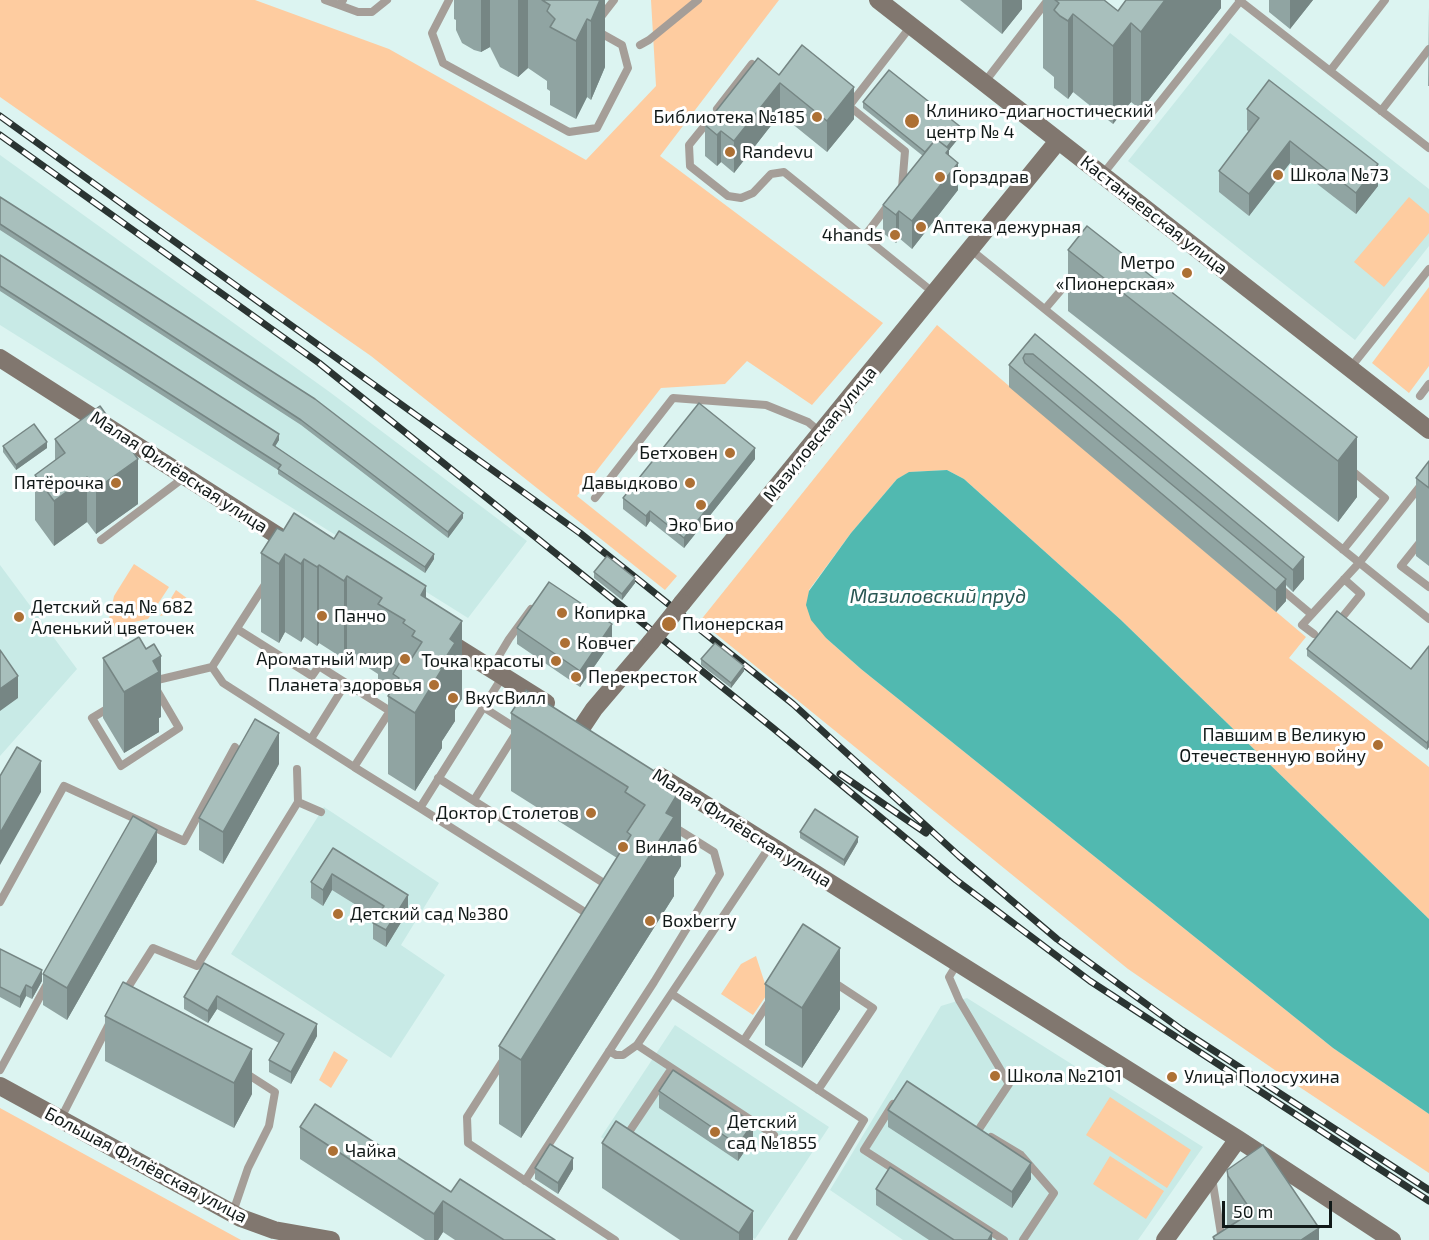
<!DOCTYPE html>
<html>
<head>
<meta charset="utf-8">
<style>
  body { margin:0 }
  #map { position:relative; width:1429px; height:1240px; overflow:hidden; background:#dcf4f1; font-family:"Exo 2",sans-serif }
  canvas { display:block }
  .scale { position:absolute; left:1222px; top:1201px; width:110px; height:27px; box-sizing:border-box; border:3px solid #111918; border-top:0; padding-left:8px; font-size:18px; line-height:21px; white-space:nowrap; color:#111918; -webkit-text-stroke:4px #fff; paint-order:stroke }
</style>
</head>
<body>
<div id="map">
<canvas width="1429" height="1240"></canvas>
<div class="scale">50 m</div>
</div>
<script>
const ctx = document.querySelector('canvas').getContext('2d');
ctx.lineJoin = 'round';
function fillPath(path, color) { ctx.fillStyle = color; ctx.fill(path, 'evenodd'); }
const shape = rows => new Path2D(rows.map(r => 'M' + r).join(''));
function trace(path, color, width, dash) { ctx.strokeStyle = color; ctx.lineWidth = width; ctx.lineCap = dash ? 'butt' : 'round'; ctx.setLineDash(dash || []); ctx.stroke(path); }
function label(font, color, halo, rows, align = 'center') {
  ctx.font = font + ' "Exo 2",sans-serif'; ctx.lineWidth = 6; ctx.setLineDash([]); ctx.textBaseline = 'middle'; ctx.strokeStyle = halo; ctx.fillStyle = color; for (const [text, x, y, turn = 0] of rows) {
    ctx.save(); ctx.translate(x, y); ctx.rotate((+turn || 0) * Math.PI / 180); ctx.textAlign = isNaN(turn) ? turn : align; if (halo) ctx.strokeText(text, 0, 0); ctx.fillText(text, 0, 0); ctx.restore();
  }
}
const built = shape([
  [1230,33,1429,189,1429,246,1355,340,1128,161],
  [0,155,331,393,527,541,468,618,0,325],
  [0,565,77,669,0,756],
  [324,807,439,883,401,945,445,975,391,1058,231,954],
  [967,998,1203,1147,1138,1240,903,1240,830,1190,941,1006],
  [675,1025,829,1127,755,1239,601,1137]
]);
const green = shape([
  [0,0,255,0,389,49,586,160,656,86,651,0,779,0,660,156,883,323,812,405,747,361,725,384,661,388,577,496,677,576,665,590,371,356,0,97],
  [1409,197,1429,214,1429,233,1384,287,1354,262],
  [1429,287,1429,366,1409,393,1372,363],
  [937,325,1306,637,1289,658,1429,767,1429,919,1121,620,964,479,947,470,910,472,897,479,851,533,809,590,826,638,861,669,1333,1048,1429,1114,1429,1173,1301,1088,1128,969,700,621],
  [134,564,169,587,148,619,107,628,114,596],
  [176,590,192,602,187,609,160,616],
  [756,956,768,993,753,1015,721,994,741,964],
  [334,1051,348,1060,331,1088,319,1080],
  [1110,1097,1191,1150,1167,1188,1086,1135],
  [0,1108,241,1240,0,1240],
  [1110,1156,1164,1191,1146,1219,1093,1184]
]);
const water = shape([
  [947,470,964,479,1121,620,1429,919,1429,1114,1333,1048,861,669,826,638,811,620,806,605,809,591,851,533,897,479,909,472]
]);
const lane = shape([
  [325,0,339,5,343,0],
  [449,0,432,33,443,63,569,132,597,128,628,68,622,45,597,31],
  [1239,0,1429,148],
  [339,5,358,12,372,12,387,0],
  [600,18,614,0],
  [640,45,649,40,698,0],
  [1330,71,1385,0],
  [984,83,1047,1],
  [717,109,752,64,759,69],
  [1381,111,1429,49],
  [710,119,689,145,690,166,728,196,741,198,753,193,771,174,784,172,934,293],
  [1103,174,1241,0],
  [900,190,902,188,905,151,849,106,911,26],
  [864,237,889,204],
  [970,249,1429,619],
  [1045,309,1073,276],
  [1351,367,1429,269],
  [1420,396,1429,384],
  [595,498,673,398,766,405,808,422,820,432],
  [1429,531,1401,566,1429,587],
  [101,540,178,482,182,476],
  [1343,550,1385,498,1350,469],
  [266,583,212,667,223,683,354,767],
  [1280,588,1311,614],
  [1344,615,1361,594,1344,579],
  [237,629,312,676,319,666,390,711,354,767,420,808,503,676],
  [1314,634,1302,625,1359,563,1429,475],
  [491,669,509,639,531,609],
  [153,681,212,667],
  [152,682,179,728,121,766,92,718,152,682],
  [483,707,519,730],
  [311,739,346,683],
  [297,769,298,802,321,812],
  [438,778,610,887],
  [474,800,516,733],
  [420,808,591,916],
  [135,824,138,820,184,841,235,747],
  [0,902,64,786,138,820],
  [957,964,949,977,959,1000,1009,1084,979,1129],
  [125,992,153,948,197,966,298,802],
  [672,994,864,1120,792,1240],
  [744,1040,769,1002],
  [637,1045,774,1135],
  [609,1051,616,1055,623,1055,637,1045,770,846],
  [504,1059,467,1117,468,1143,615,1240],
  [0,1070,47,984],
  [818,1090,873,1008,832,981],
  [893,1104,864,1150,1004,1240],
  [61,1118,109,1024],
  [629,1132,672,1068],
  [991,1137,1021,1155,1054,1193,1023,1240],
  [1212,1178,1222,1240],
  [525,1181,654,982,720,874,714,852,674,827],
  [233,1212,248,1168,269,1126,275,1092,244,1072]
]);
const secondary = shape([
  [878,0,1429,430],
  [0,358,294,546],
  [682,603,1058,141],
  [442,638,546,703],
  [582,727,594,709,651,642],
  [660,776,1238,1139,1392,1240],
  [0,1086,241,1218,274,1230,331,1240],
  [1165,1240,1238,1139]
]);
const rail = shape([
  [0,116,580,533,793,704,959,856,1057,939,1182,1030,1429,1190],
  [0,135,319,363,773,728,956,880,1090,981,1429,1201],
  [840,774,926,833]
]);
const secondaryBridge = shape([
  [651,642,682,603]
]);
const wall = shape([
  [454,0,605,0,605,67,591,100,587,97,576,119,550,105,550,91,547,89,547,81,528,68,518,77,500,67,490,47,481,52,474,50,462,43,456,30,456,20,454,19],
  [960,0,1022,0,1022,9,1002,34],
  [1043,0,1104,0,1118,11,1221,0,1221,8,1141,110,1131,102,1113,124,1073,92,1068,99,1054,88,1054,77,1043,68],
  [1269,0,1313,0,1290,29,1269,12],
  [1429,7,1429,86,1428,86],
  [779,75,854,119,827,152,780,114,734,173,721,162,717,166,705,156,705,125],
  [863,102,962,134,949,150,949,155,958,190,912,249,899,238,896,243,883,233,883,205,923,156,863,108],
  [1247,109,1378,186,1356,214,1290,163,1249,216,1219,192,1219,171,1249,132,1247,130],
  [0,197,463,518,448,538,301,425,0,230],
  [1068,250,1357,437,1357,497,1338,522,1068,311],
  [0,255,279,440,275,446,434,559,425,573,278,474,278,470,0,291],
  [1035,334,1304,579,1293,592,1286,585,1286,601,1276,612,1009,387,1009,365],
  [55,439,138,504,96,534,87,522,54,546,35,520,35,475,55,461],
  [3,446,47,448,16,470,3,452],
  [755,459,684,548,650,521,646,527,623,509,623,498],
  [1429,461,1429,566,1416,556,1416,478],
  [283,531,426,598,462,699,455,710,455,721,442,741,442,748,415,791,388,774,388,696,391,690,378,682,378,674,347,654,344,659,319,643,317,646,304,637,301,642,285,632,279,643,261,632,261,553],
  [594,572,635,583,622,600,594,578],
  [517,628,612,641,580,687,517,644],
  [1429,646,1429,747,1427,750,1307,656,1307,649,1411,669],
  [103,658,161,717,159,718,159,732,124,753,103,718],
  [701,659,744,671,731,688,701,665],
  [511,713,681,788,681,866,674,878,674,896,521,1138,499,1124,499,1046,617,858,511,791],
  [279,764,223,864,199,850,199,818],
  [800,832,858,842,844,866,800,838],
  [333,848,408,911,386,947,373,939,373,923,377,918,332,890,323,906,311,898,311,882],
  [157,862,67,1020,43,1005,43,974],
  [0,949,42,981,32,999,26,996,20,1008,0,997],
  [204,963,317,1036,291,1084,269,1072,269,1060,279,1043,217,1009,208,1023,184,1009,184,997],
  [765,984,840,1009,802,1068,765,1045],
  [105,1016,252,1049,252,1094,234,1128,105,1061],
  [659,1091,753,1139,738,1161,659,1108],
  [888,1110,1031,1179,1012,1208,888,1127],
  [300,1127,451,1192,555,1240,455,1240,443,1232,438,1240,425,1240,300,1159],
  [602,1143,753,1240,680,1240,602,1188],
  [535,1168,573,1169,558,1194,535,1179],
  [1227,1170,1319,1240,1213,1240,1213,1237,1227,1228],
  [876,1189,992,1240,929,1240,876,1205]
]);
const shadedWall = shape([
  [481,0,490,0,490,47,481,52],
  [518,0,528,0,528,68,518,77],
  [600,0,605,0,605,67,591,100,591,21],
  [1002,0,1022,0,1022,9,1002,34],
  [1165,0,1221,0,1221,8,1141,110,1141,32],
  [1290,0,1313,0,1290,29],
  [1073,14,1073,92,1068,99,1068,21],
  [587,19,587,97,576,119,576,41],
  [1131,23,1131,102,1113,124,1113,46],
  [780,83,780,114,734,173,734,141],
  [854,87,854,119,827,152,827,121],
  [962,128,962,134,949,150,949,175,958,163,958,190,912,249,912,221,936,161],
  [721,131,721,162,717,166,717,135],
  [1290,141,1290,163,1249,216,1249,194],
  [1378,164,1378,186,1356,214,1356,193],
  [899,211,899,238,896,243,896,215],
  [279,434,279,440,273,450,273,445],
  [1357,437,1357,497,1338,522,1338,461],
  [47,442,47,448,16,470,16,465],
  [755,448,755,459,684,548,684,538],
  [138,459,138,504,96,534,96,489],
  [87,477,87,522,54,546,54,501],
  [650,511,650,521,646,527,646,516],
  [463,513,463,518,448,538,448,532],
  [285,554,285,632,279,643,279,564],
  [434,554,434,559,425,573,425,567],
  [1304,557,1304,579,1293,592,1293,570],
  [304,559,304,637,301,642,301,564],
  [319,565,319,643,317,646,317,567],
  [347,576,347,654,344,659,344,581],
  [635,578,635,583,622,600,622,594],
  [1286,579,1286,601,1276,612,1276,590],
  [426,586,426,664,421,595],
  [462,621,462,699,455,710,455,721,442,741,442,748,415,791,415,713,439,668,450,639],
  [612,624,612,641,580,687,580,671],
  [161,656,161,717,159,718,159,732,124,753,124,692,153,661],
  [744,666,744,671,731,688,731,683],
  [18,676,18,698,0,711,0,689],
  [279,733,279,764,223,864,223,832],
  [1429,740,1429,747,1427,750,1427,743],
  [41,761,41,792,0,865,0,833],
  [681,788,681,866,674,878,674,896,521,1138,521,1060,666,813],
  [157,830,157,862,67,1020,67,988],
  [858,837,858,842,844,866,844,860],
  [332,874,332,890,323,906,323,890],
  [408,895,408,911,386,947,386,930],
  [840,948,840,1009,802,1068,802,1008],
  [42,970,42,981,32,999,32,988],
  [26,985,26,996,20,1008,20,997],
  [217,996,217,1009,208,1023,208,1011],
  [317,1024,317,1036,291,1084,291,1072],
  [252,1049,252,1094,234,1128,234,1083],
  [753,1123,753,1139,738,1161,738,1145],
  [573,1158,573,1169,558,1194,558,1183],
  [1031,1163,1031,1179,1012,1208,1012,1192],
  [443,1201,443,1232,438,1240,434,1240,434,1214],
  [753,1211,753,1240,739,1240,739,1233],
  [1319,1228,1319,1240,1301,1240],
  [992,1233,992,1240,988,1240]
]);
const building = shape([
  [542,0,600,0,591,21,587,19,576,41,550,27,555,19,547,11,550,5,542,0],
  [1055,0,1104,0,1118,11,1126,0,1165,0,1141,32,1131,23,1113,46,1073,14,1068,21,1060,16,1054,10,1059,3,1055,0],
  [802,45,854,87,827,121,780,83,734,141,721,131,717,135,705,125,758,58,779,75,802,45],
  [889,70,962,128,947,147,936,139,925,152,863,102,889,70],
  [1269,80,1378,164,1356,193,1290,141,1249,194,1219,171,1259,118,1247,109,1269,80],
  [936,139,949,149,946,153,958,163,912,221,899,211,896,215,883,205,936,139],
  [0,197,315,399,463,513,448,532,301,420,0,224,0,197],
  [1087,226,1357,437,1338,461,1068,250,1087,226],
  [0,255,279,434,273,445,434,554,425,567,278,469,281,465,0,286,0,255],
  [1035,334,1304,557,1293,570,1033,354,1025,354,1023,358,1025,363,1286,579,1276,590,1009,365,1035,334],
  [699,403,755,448,684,538,650,511,646,516,623,498,699,403],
  [100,406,138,459,96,489,87,477,54,501,35,475,65,453,55,439,100,406],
  [34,424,47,442,16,465,3,446,34,424],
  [1429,461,1429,488,1416,478,1429,461],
  [294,513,334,539,339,531,426,586,421,595,462,621,450,639,455,643,439,668,442,669,415,713,388,696,399,678,393,674,401,660,408,664,422,642,412,636,415,631,403,623,405,620,378,604,382,598,347,576,344,581,319,565,317,567,304,559,301,564,285,554,279,564,261,553,277,528,283,531,294,513],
  [607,556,635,578,622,594,594,572,607,556],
  [549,582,612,624,580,671,517,628,549,582],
  [1337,611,1411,669,1429,646,1429,740,1427,743,1307,649,1337,611],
  [139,637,146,649,154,644,161,656,153,661,159,672,124,692,103,658,139,637],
  [715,643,744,666,731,683,701,659,715,643],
  [0,650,18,676,0,689,0,650],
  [526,690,681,788,666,813,674,817,521,1060,499,1046,631,835,627,832,645,805,625,792,628,787,511,713,526,690],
  [255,719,279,733,223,832,199,818,255,719],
  [17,747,41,761,0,833,0,776,17,747],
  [815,809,858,837,844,860,800,832,815,809],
  [133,816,157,830,67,988,43,974,133,816],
  [333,848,408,895,386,930,373,923,384,906,332,874,323,890,311,882,333,848],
  [803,924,840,948,802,1008,765,984,803,924],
  [0,949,42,970,32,988,26,985,20,997,0,987,0,949],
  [204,963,317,1024,291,1072,269,1060,284,1034,217,996,208,1011,184,997,204,963],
  [123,982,252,1049,234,1083,105,1016,123,982],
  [673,1070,753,1123,738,1145,659,1091,673,1070],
  [907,1081,1031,1163,1012,1192,888,1110,907,1081],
  [315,1104,451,1192,460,1179,555,1240,504,1240,443,1201,434,1214,300,1127,315,1104],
  [616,1121,753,1211,739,1233,602,1143,616,1121],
  [550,1144,573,1158,558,1183,535,1168,550,1144],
  [1263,1145,1319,1228,1301,1240,1215,1240,1213,1237,1252,1212,1228,1176,1227,1170,1263,1145],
  [890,1167,992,1233,988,1240,954,1240,876,1189,890,1167]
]);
const markers = [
  [817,117,6,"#ad7034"],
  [912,121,8,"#ad7034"],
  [730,152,6,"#ad7034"],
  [1278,175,6,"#ad7034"],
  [940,177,6,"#ad7034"],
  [921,227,6,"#ad7034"],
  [895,235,6,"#ad7034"],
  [1187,273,6,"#ad7034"],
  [730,453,6,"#ad7034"],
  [116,483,6,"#ad7034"],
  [690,483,6,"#ad7034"],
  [701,505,6,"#ad7034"],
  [562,613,6,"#ad7034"],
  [322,616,6,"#ad7034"],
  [19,617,6,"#ad7034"],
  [669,624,8,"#ad7034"],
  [565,643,6,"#ad7034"],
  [405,659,6,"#ad7034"],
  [556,661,6,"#ad7034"],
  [576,677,6,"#ad7034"],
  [434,685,6,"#ad7034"],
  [453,698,6,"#ad7034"],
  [1378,745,6,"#ad7034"],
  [591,813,6,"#ad7034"],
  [623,847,6,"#ad7034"],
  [338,914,6,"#ad7034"],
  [650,921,6,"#ad7034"],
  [995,1076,6,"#ad7034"],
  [1172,1077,6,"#ad7034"],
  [715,1132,6,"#ad7034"],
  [333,1151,6,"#ad7034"]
];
const poiNames = [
  ["Клинико-диагностический",926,111],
  ["центр № 4",926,132],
  ["Библиотека №185",805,117,"right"],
  ["Randevu",742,152],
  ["Школа №73",1290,175],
  ["Горздрав",952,177],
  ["Аптека дежурная",933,227],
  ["4hands",883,235,"right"],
  ["Метро",1175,263,"right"],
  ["«Пионерская»",1175,284,"right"],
  ["Бетховен",718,453,"right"],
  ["Пятёрочка",104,483,"right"],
  ["Давыдково",678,483,"right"],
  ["Эко Био",701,525,"center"],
  ["Детский сад № 682",31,607],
  ["Аленький цветочек",31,628],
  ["Копирка",574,613],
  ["Панчо",334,616],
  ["Пионерская",682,624],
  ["Ковчег",577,643],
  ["Ароматный мир",393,659,"right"],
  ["Точка красоты",544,661,"right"],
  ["Перекресток",588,677],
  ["Планета здоровья",422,685,"right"],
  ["ВкусВилл",465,698],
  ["Павшим в Великую",1366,735,"right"],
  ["Отечественную войну",1366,756,"right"],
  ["Доктор Столетов",579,813,"right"],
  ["Винлаб",635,847],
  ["Детский сад №380",350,914],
  ["Boxberry",662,921],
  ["Школа №2101",1007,1076],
  ["Улица Полосухина",1184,1077],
  ["Детский",727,1122],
  ["сад №1855",727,1143],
  ["Чайка",345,1151]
];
const streetNames = [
  ["Кастанаевская улица",1154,215,38],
  ["Мазиловская улица",820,434,-51],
  ["Малая Филёвская улица",179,472,33],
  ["Малая Филёвская улица",742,828,32],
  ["Большая Филёвская улица",146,1165,28]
];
const waterNames = [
  ["Мазиловский пруд",938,596]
];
fillPath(built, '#c8eae6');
fillPath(green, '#fecca0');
fillPath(water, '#51b9b0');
trace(lane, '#a59e98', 8);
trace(secondary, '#81776f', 18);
trace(rail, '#2a3432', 7);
trace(rail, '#fff', 4.5, [14]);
trace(secondaryBridge, '#81776f', 18);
fillPath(wall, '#90a4a2');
fillPath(shadedWall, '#768684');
fillPath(building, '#a8bfbc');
trace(building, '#768684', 1.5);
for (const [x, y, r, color] of markers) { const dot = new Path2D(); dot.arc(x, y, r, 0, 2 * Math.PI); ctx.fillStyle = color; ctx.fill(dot); trace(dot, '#fff', 2); }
label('18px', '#111918', '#fff', poiNames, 'left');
label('18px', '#111918', '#fff', streetNames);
label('italic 20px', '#295753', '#fff', waterNames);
</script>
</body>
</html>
